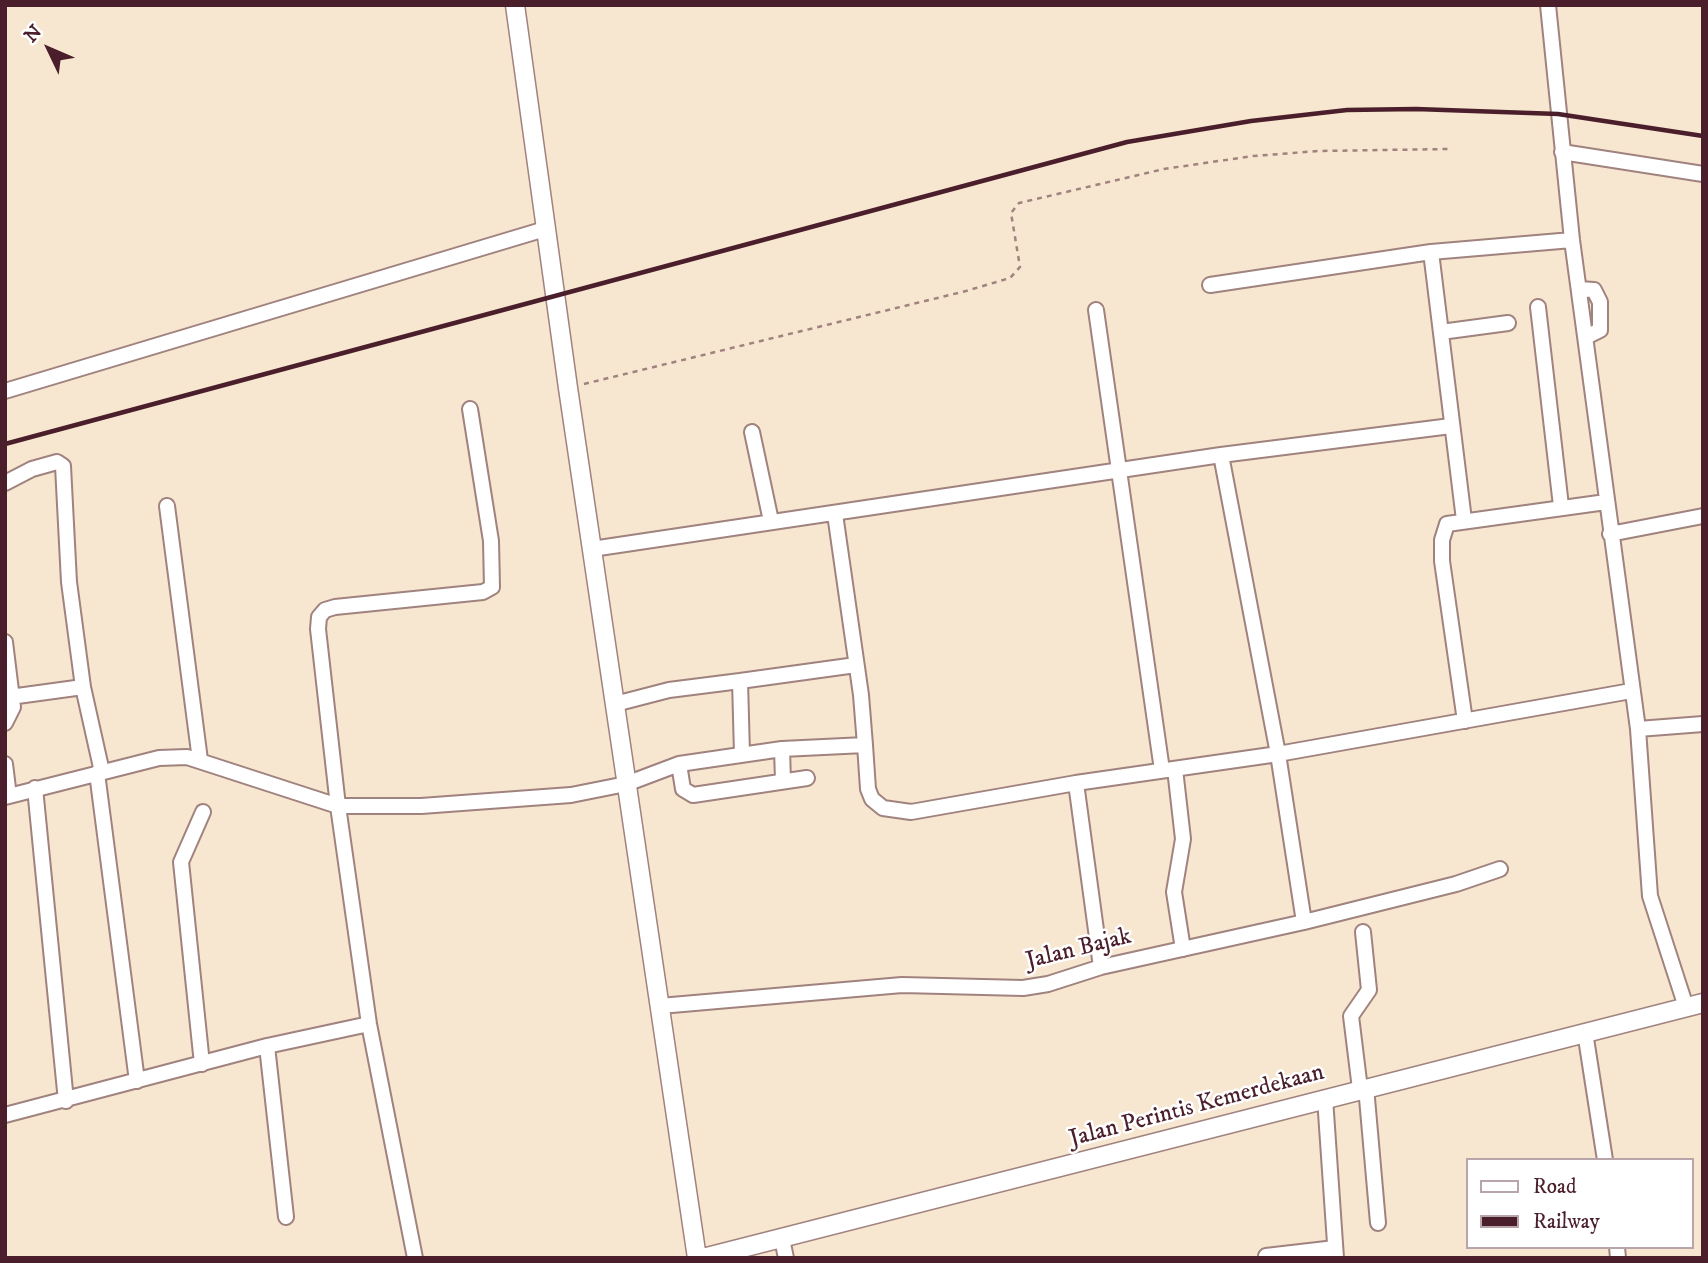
<!DOCTYPE html>
<html>
<head>
<meta charset="utf-8">
<style>
  body { margin:0 }
  #map { position:relative; width:1708px; height:1263px; overflow:hidden; background:#f7e6d0; font-family:"IM FELL DW Pica",serif }
  canvas { display:block }
  .frame { position:absolute; inset:0; border:7px solid #4a1f2b; pointer-events:none }
  .legend { position:absolute; left:1466px; top:1158px; width:228px; height:91px; box-sizing:border-box; background:#fff; border:2px solid #b7a5aa; margin:0; padding:9px 12px; list-style:none; font-size:21px; color:#4a1f2b }
  .legend li { display:flex; align-items:center; gap:14px; height:35px }
  .legend b { width:35px; border:2px solid #b7a5aa }
  .north { position:absolute; left:14px; top:14px; width:70px; height:70px; -webkit-text-stroke:5px #fff; paint-order:stroke; rotate:314deg; font-size:19px; font-weight:700; line-height:28px; text-align:center; color:#4a1f2b }
  .north::after { content:''; display:block; margin:auto; width:24px; height:32px; background:#4a1f2b; clip-path:polygon(50% 0,100% 100%,50% 72%,0 100%) }
</style>
</head>
<body>
<div id="map">
<canvas width="1708" height="1263"></canvas>
<div class="frame"></div>
<ul class="legend">
<li><b style="height:9px;background:#fff"></b>Road</li>
<li><b style="height:9px;background:#4a1f2b"></b>Railway</li>
</ul>
<div class="north">N</div>
</div>
<script>
const ctx = document.querySelector('canvas').getContext('2d');
ctx.lineJoin = 'round';
const shape = rows => new Path2D(rows.map(r => 'M' + r).join(''));
function trace(path, color, width, dash) { ctx.strokeStyle = color; ctx.lineWidth = width; ctx.lineCap = dash ? 'butt' : 'round'; ctx.setLineDash(dash || []); ctx.stroke(path); }
function label(font, color, halo, rows, align = 'center') {
  ctx.font = font + ' "IM FELL DW Pica",serif'; ctx.lineWidth = 5; ctx.setLineDash([]); ctx.textBaseline = 'middle'; ctx.strokeStyle = halo; ctx.fillStyle = color; for (const [text, x, y, turn = 0] of rows) {
    ctx.save(); ctx.translate(x, y); ctx.rotate((+turn || 0) * Math.PI / 180); ctx.textAlign = isNaN(turn) ? turn : align; if (halo) ctx.strokeText(text, 0, 0); ctx.fillText(text, 0, 0); ctx.restore();
  }
}
const path = shape([
  [584,384,966,291,1010,278,1020,267,1011,213,1019,203,1164,169,1253,156,1319,151,1448,149]
]);
const minor = shape([
  [1548,5,1572,240,1638,729,1650,896,1686,1007],
  [1562,152,1703,174],
  [1431,252,1464,520],
  [1210,285,1431,252,1572,240],
  [1579,289,1594,290,1600,302,1600,330,1586,337],
  [1538,307,1561,506],
  [1096,310,1162,770],
  [1441,332,1508,323],
  [5,391,545,229],
  [752,432,771,521],
  [1221,455,1278,754,1304,922],
  [5,483,32,469,57,462,63,466,69,582,83,687,102,772],
  [167,506,200,760],
  [1610,534,1703,516],
  [592,549,1221,455,1451,426],
  [5,642,13,707,5,723],
  [740,681,856,665],
  [10,697,83,687],
  [615,704,669,690,740,681,742,754],
  [1465,721,1442,561,1442,540,1447,524,1606,502],
  [1638,729,1703,724],
  [865,745,868,789,872,799,883,808,911,812,1076,783,1278,754,1631,691],
  [782,749,783,781],
  [5,764,9,796],
  [679,764,683,789,693,795,807,778],
  [1175,769,1183,839,1174,892,1183,949],
  [97,773,137,1081],
  [1076,783,1101,967],
  [35,788,66,1101],
  [5,797,159,758,187,757,338,806,421,806,571,795,626,784,679,764,782,749,865,745,861,695,835,514],
  [660,1006,902,985,1023,988,1048,984,1101,967,1304,922,1456,884,1500,869],
  [1585,1032,1605,1160],
  [267,1046,286,1217],
  [202,1064,181,862,203,812],
  [1366,1087,1378,1223],
  [1360,1089,1351,1016,1369,990,1363,932],
  [1325,1098,1336,1258],
  [5,1115,267,1046,369,1024],
  [782,1239,786,1258],
  [1617,1247,1618,1258],
  [1266,1256,1335,1248],
  [415,1258,369,1024,338,806,318,629,319,617,325,610,335,607,483,592,492,587,491,541,470,409]
]);
const tertiary = shape([
  [515,5,568,388,697,1258],
  [703,1258,1703,1003]
]);
const rail = shape([
  [5,444,1127,142,1251,121,1347,110,1416,109,1558,114,1703,136]
]);
const streetNames = [
  ["Jalan Bajak",1079,950,-14],
  ["Jalan Perintis Kemerdekaan",1197,1107,-15]
];
trace(minor, '#a0827e', 18);
trace(tertiary, '#a0827e', 21);
trace(path, '#a0827e', 2.5, [5, 5]);
trace(minor, '#fff', 14);
trace(tertiary, '#fff', 18);
trace(rail, '#4a1f2b', 4.5);
label('24px', '#4a1f2b', '#fff', streetNames);
</script>
</body>
</html>
